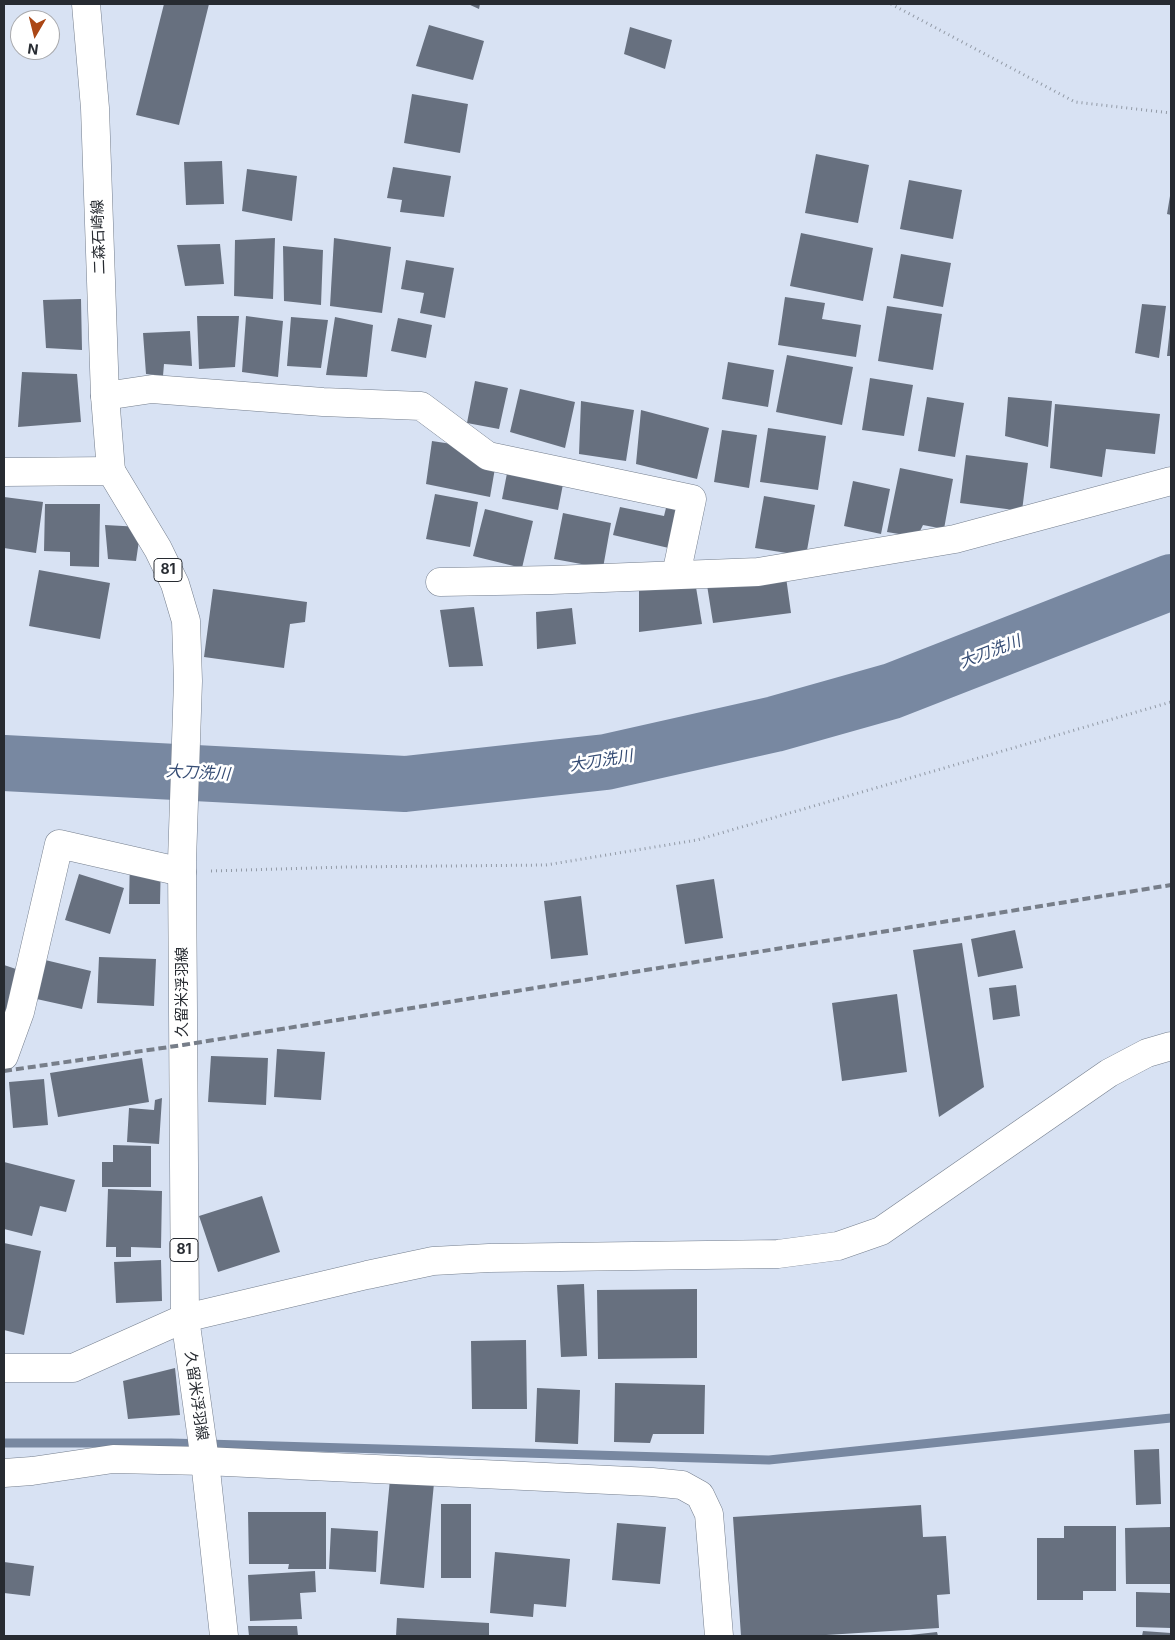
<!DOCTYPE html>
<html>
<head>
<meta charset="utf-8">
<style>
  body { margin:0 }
  #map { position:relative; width:1175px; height:1640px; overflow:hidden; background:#d8e2f3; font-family:Inter,sans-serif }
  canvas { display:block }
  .frame { position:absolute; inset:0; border:5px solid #272b31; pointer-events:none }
  .north { position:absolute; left:10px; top:10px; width:50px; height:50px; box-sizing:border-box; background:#fff; border:1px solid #a9aaad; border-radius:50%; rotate:188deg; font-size:14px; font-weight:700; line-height:20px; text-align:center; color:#272b31 }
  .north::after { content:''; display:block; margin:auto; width:18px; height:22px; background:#ab4716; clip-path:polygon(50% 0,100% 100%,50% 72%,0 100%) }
</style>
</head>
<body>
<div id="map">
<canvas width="1175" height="1640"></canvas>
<div class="frame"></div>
<div class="north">N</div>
</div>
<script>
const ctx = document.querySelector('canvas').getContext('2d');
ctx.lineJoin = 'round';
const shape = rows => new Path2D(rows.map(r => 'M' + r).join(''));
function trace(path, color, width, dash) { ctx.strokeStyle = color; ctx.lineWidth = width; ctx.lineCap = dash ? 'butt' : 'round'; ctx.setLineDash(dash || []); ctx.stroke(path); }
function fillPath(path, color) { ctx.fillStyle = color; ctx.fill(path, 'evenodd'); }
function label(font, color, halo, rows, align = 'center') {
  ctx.font = font + ' Inter,"Noto Sans JP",sans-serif'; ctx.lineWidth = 5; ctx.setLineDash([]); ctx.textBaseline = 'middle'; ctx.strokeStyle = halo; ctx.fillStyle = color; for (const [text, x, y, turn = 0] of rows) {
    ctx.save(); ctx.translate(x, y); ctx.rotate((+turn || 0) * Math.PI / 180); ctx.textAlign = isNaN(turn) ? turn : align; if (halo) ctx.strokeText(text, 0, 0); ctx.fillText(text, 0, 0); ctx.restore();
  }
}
const stream = shape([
  [4,1443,171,1443,769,1460,1171,1418]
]);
const river = shape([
  [4,763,405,784,606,762,775,724,892,691,1171,582]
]);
const building = shape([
  [164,4,209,4,179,125,136,115],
  [468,4,480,4,479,9],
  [429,25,484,41,473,80,416,66],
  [630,27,672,40,665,69,624,54],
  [412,94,468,104,460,153,404,143],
  [816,154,869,165,858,223,805,213],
  [222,161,224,204,186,205,184,162],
  [393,167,451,176,444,217,400,212,402,200,387,198],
  [247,169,297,176,292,221,242,211],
  [909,180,962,190,953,239,900,229],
  [1170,196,1171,196,1171,215,1167,214],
  [801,233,873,248,863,301,790,286],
  [275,238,273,299,234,296,235,240],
  [334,238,391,247,382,313,330,306],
  [220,244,224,284,185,286,177,245],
  [283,246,323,250,321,305,284,301],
  [901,254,951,263,943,307,893,298],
  [406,260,454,268,445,318,420,313,424,293,401,289],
  [785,297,825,303,822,319,861,325,856,357,778,345],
  [81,299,82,350,46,348,43,300],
  [1142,304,1166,306,1159,358,1135,353],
  [887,306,942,314,933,370,878,361],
  [197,316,239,316,235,367,199,369],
  [246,316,283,321,278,377,242,372],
  [291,317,328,320,321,368,287,366],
  [335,317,373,325,367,377,326,375],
  [398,318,432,325,426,358,391,351],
  [1170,328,1171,328,1171,356,1167,356],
  [190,331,192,366,164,364,163,376,146,374,143,333],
  [787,355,853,367,842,425,776,412],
  [728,362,774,370,768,407,722,399],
  [22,372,77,374,81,422,18,427],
  [870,378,913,385,904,436,862,430],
  [475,381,508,388,499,429,467,423],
  [520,389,575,402,565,448,510,432],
  [927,397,964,403,955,457,918,451],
  [1008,397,1052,401,1048,447,1005,436],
  [581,401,634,410,626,461,579,454],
  [1055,404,1160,414,1155,454,1106,449,1102,477,1050,468],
  [641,410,709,428,697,479,636,464],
  [768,428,826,436,818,490,760,482],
  [722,430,757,435,749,488,714,482],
  [432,441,498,451,490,497,426,484],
  [966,455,1028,463,1022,511,960,503],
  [508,468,564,479,558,510,502,499],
  [900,468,953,479,944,529,923,525,917,537,887,532],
  [853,481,890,489,881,534,844,526],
  [435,494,478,502,470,547,426,539],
  [764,496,815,505,806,556,755,548],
  [4,497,43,502,36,553,4,548],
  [668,500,684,503,673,549,613,535,620,507,664,516],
  [45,504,100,504,99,567,70,566,70,552,44,551],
  [485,509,533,521,522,568,473,556],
  [563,513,611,523,603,568,554,559],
  [105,525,141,527,136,561,108,559],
  [39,570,110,583,100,639,29,626],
  [786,577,791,613,713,623,707,585],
  [695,581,702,624,639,632,639,589],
  [213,589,307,602,305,622,290,624,284,668,204,657],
  [474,607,483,666,449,667,440,610],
  [572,608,576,644,537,649,536,612],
  [130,856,161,857,160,904,129,904],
  [79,874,124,888,110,934,65,920],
  [714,879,723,938,685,944,676,885],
  [581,896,588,955,551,959,544,901],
  [1015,930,1023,968,978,977,971,939],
  [962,943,984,1087,939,1117,913,950],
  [99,957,156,959,154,1006,97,1003],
  [41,959,91,971,82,1009,32,998],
  [4,965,22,971,9,1012,4,1010],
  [1016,985,1020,1016,993,1020,989,988],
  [897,994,907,1072,842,1081,832,1003],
  [277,1049,325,1052,321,1100,274,1097],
  [211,1056,268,1058,266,1105,208,1102],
  [142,1058,149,1102,58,1117,50,1073],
  [44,1079,48,1125,13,1128,9,1082],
  [162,1098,159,1144,127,1142,129,1108,154,1110,155,1100],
  [113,1145,151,1146,151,1187,102,1187,102,1162,113,1162],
  [4,1162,75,1180,66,1212,40,1206,32,1236,4,1229],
  [108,1189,162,1191,161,1248,131,1247,131,1257,116,1257,116,1247,106,1247],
  [262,1196,280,1252,218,1272,199,1216],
  [4,1243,41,1251,24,1335,4,1330],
  [161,1260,162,1301,116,1303,114,1262],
  [584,1284,587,1356,561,1357,557,1285],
  [697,1289,697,1358,598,1359,597,1290],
  [526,1340,527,1409,472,1409,471,1341],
  [175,1368,180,1415,128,1419,123,1381],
  [615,1383,705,1385,704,1434,653,1434,650,1443,614,1442],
  [537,1388,580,1390,578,1444,535,1442],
  [1159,1449,1161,1504,1136,1505,1134,1450],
  [390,1479,434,1483,424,1588,380,1584],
  [441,1504,471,1504,471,1578,441,1578],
  [921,1505,923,1537,946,1536,950,1594,937,1595,939,1628,810,1636,741,1636,733,1517],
  [248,1512,326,1512,326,1569,288,1569,289,1564,249,1564],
  [617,1523,666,1527,660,1584,612,1580],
  [1064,1526,1116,1526,1116,1591,1083,1591,1083,1600,1037,1600,1037,1538,1064,1538],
  [1171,1527,1171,1584,1126,1584,1125,1528],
  [331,1528,378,1531,376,1572,329,1569],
  [495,1552,570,1559,566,1607,534,1604,533,1617,490,1613],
  [4,1562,34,1566,30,1596,4,1593],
  [315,1571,316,1592,300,1593,302,1619,250,1621,248,1575],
  [1136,1592,1171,1593,1171,1628,1136,1627],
  [397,1618,489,1623,489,1636,396,1636],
  [248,1626,297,1626,298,1636,249,1636],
  [1143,1631,1171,1633,1171,1636,1142,1636],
  [937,1632,938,1636,910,1636,910,1635]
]);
const path = shape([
  [891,4,1075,102,1171,113],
  [211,871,346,867,546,865,697,840,1171,702]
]);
const minor = shape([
  [105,396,152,389,323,402,421,406,488,456,692,499,676,575],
  [440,582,552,580,758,572,955,539,1171,481],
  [4,1056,20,1012,59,844,182,872],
  [4,1368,73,1368,185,1318,367,1275,433,1261,489,1258,778,1254,838,1246,881,1231,1109,1073,1147,1053,1171,1046],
  [4,1473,32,1471,113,1459,205,1461,652,1482,682,1485,700,1495,709,1514,719,1636]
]);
const secondary = shape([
  [86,4,95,108,105,396,111,471]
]);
const primary = shape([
  [4,472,111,471,158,549,175,584,186,621,188,681,182,861,185,1318,205,1461,224,1636]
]);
const rail = shape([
  [4,1071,183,1045,1171,885]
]);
const shields = [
  [168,570,28],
  [184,1250,28]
];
const shieldNames = [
  ["81",168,570],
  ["81",184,1250]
];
const streetNames = [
  ["二森石崎線",99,237,-92],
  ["久留米浮羽線",182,992,-90],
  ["久留米浮羽線",196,1396,82]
];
const waterNames = [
  ["大刀洗川",990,652,-21],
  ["大刀洗川",601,761,-9],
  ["大刀洗川",198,773,3]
];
trace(stream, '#7888a1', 9);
trace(river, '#7888a1', 56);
fillPath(building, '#67707f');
trace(minor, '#747e8d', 29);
trace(secondary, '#747e8d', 29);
trace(primary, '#747e8d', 29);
trace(path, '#929aa6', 3, [1, 4]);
trace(minor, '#fff', 28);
trace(secondary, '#fff', 28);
trace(primary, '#fff', 28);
trace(rail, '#777e89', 4, [8, 4]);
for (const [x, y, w] of shields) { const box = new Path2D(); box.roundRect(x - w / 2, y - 11.5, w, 23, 4); ctx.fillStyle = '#fff'; ctx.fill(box); trace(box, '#272b31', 1); }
label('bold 14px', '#272b31', null, shieldNames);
label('15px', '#272b31', '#fff', streetNames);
label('italic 16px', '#354c74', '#fff', waterNames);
</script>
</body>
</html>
